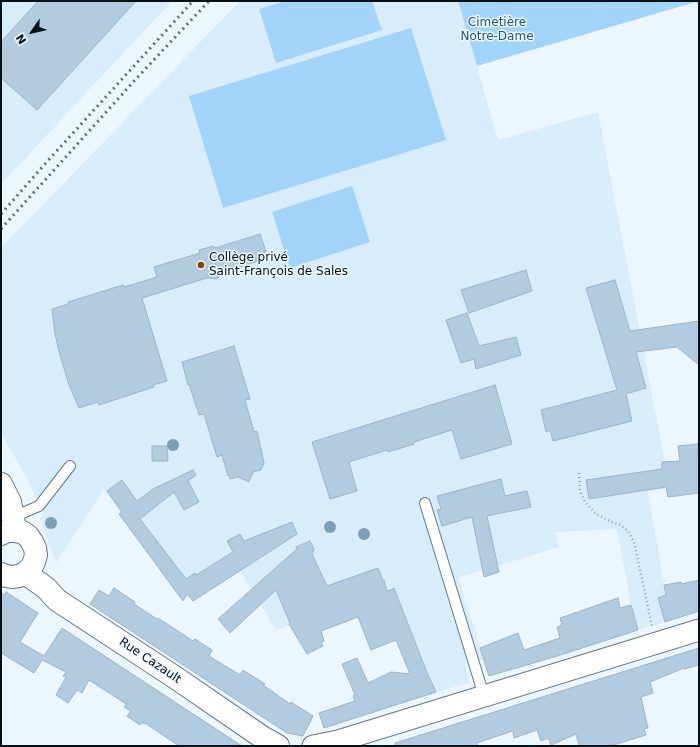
<!DOCTYPE html>
<html>
<head>
<meta charset="utf-8">
<style>
  body { margin:0 }
  #map { position:relative; width:700px; height:747px; overflow:hidden; background:#ecf6ff; font-family:"DejaVu Sans",sans-serif }
  canvas { display:block }
  .frame { position:absolute; inset:0; border:2px solid #071017; pointer-events:none }
  .north { position:absolute; left:12px; top:12px; width:40px; height:40px; -webkit-text-stroke:3px #ecf6ff; paint-order:stroke; rotate:236deg; font-size:11px; font-weight:700; line-height:16px; text-align:center; color:#071017 }
  .north::after { content:''; display:block; margin:auto; width:14px; height:18px; background:#071017; clip-path:polygon(50% 0,100% 100%,50% 72%,0 100%) }
</style>
</head>
<body>
<div id="map">
<canvas width="700" height="747"></canvas>
<div class="frame"></div>
<div class="north">N</div>
</div>
<script>
const ctx = document.querySelector('canvas').getContext('2d');
ctx.lineJoin = 'round';
function fillPath(path, color) { ctx.fillStyle = color; ctx.fill(path, 'evenodd'); }
const shape = rows => new Path2D(rows.map(r => 'M' + r).join(''));
function trace(path, color, width, dash) { ctx.strokeStyle = color; ctx.lineWidth = width; ctx.lineCap = dash ? 'butt' : 'round'; ctx.setLineDash(dash || []); ctx.stroke(path); }
function label(font, color, halo, rows, align = 'center') {
  ctx.font = font + ' "DejaVu Sans",sans-serif'; ctx.lineWidth = 3; ctx.setLineDash([]); ctx.textBaseline = 'middle'; ctx.strokeStyle = halo; ctx.fillStyle = color; for (const [text, x, y, turn = 0] of rows) {
    ctx.save(); ctx.translate(x, y); ctx.rotate((+turn || 0) * Math.PI / 180); ctx.textAlign = isNaN(turn) ? turn : align; if (halo) ctx.strokeText(text, 0, 0); ctx.fillText(text, 0, 0); ctx.restore();
  }
}
const built = shape([
  [1,1,172,1,1,184],
  [240,1,458,1,498,140,598,112,670,488,648,492,666,595,665,622,638,630,631,605,617,529,555,532,559,547,458,578,484,659,465,665,470,683,436,692,393,587,276,630,238,567,183,597,104,490,56,563,40,519,44,511,39,506,29,482,1,433,1,248]
]);
const green = shape([
  [286,1,372,1,382,30,276,63,259,9],
  [458,1,699,1,477,66],
  [411,28,446,140,223,208,189,96],
  [352,186,370,242,290,268,272,212]
]);
const building = shape([
  [38,1,136,1,37,110,1,78,1,42,38,1],
  [260,234,268,258,224,272,217,279,207,278,142,298,167,381,153,385,154,387,99,405,98,402,79,408,69,385,60,355,55,334,52,309,68,304,68,302,123,285,124,287,157,277,154,267,200,253,199,250,214,246,215,248,260,234],
  [526,270,532,291,469,313,461,290,526,270],
  [615,280,630,331,699,321,699,365,677,347,636,352,646,388,626,394,632,421,553,441,550,430,546,432,541,410,617,390,586,288,615,280],
  [467,313,479,346,516,337,521,355,476,369,474,359,461,363,446,320,467,313],
  [234,346,250,399,245,400,254,432,257,431,264,463,261,470,253,472,249,482,238,477,230,479,229,475,228,476,222,455,217,457,204,414,199,415,189,384,188,385,182,362,234,346],
  [495,385,512,444,461,459,452,430,414,442,414,444,388,452,387,450,349,462,357,491,330,499,312,442,495,385],
  [698,444,699,493,668,497,666,487,589,499,586,480,662,469,662,462,680,461,678,446,698,444],
  [152,446,167,446,168,461,152,461,152,446],
  [193,470,196,475,188,481,199,502,184,510,174,492,140,519,186,579,195,573,196,575,233,552,227,541,240,534,244,541,292,522,297,534,193,601,187,594,183,601,119,514,122,512,107,491,122,480,137,501,153,489,193,470],
  [501,479,505,496,527,491,531,507,487,516,499,572,484,577,472,517,442,526,437,510,441,509,437,496,501,479],
  [310,541,314,549,312,554,327,586,378,568,383,581,384,580,387,591,394,588,426,670,436,692,324,728,319,713,355,701,353,696,355,695,342,664,357,658,368,683,391,672,410,674,396,640,371,650,358,617,321,631,324,641,321,643,323,646,307,654,289,624,290,623,276,590,230,633,218,619,297,549,296,547,310,541],
  [699,580,699,611,665,622,658,598,666,595,664,585,681,582,681,584,699,580],
  [114,588,135,602,134,604,157,619,158,618,193,641,195,639,212,650,209,656,240,675,243,670,265,684,263,685,290,704,291,702,313,716,303,736,287,733,90,604,99,590,109,596,114,588],
  [6,592,38,613,20,642,44,656,62,628,242,746,179,746,145,723,144,724,142,722,140,725,127,716,131,711,124,707,126,704,89,680,82,693,77,690,68,703,56,695,66,677,63,676,66,672,42,660,34,673,1,653,1,593,5,595,6,592],
  [618,598,620,608,631,605,638,630,554,657,489,676,480,648,518,633,524,650,560,638,557,627,562,625,560,618,618,598],
  [699,648,699,665,684,669,684,668,650,682,653,693,641,697,648,728,644,729,646,735,610,746,579,746,576,734,551,745,548,738,541,741,537,730,514,738,513,731,477,743,478,746,395,746,395,743,699,648]
]);
const path = shape([
  [579,473,580,491,585,502,596,514,612,522,621,525,628,531,634,542,652,626]
]);
const service = shape([
  [425,503,484,696],
  [13,517,39,506,70,466]
]);
const minor = shape([
  [313,746,338,741,699,630]
]);
const tertiary = shape([
  [1,484,10,502,13,517,15,531],
  [1,534,7,531,15,531,22,532,28,536,32,542,35,548,36,555,34,562,31,568,25,573,19,576,12,577,6,576,1,574],
  [25,573,46,588,57,600,173,676,262,737,278,746]
]);
const rail = shape([
  [1,214,44,165,193,1],
  [1,229,135,80,209,1]
]);
const trees = [
  [173,445],
  [51,523],
  [330,527],
  [364,534]
];
const markers = [
  [201,265,4,"#834800"]
];
const parkNames = [
  ["Cimetière",497,23],
  ["Notre-Dame",497,37]
];
const poiNames = [
  ["Collège privé",209,258],
  ["Saint-François de Sales",209,272]
];
const streetNames = [
  ["Rue Cazault",150,661,34]
];
fillPath(built, '#d8edfc');
fillPath(green, '#a2d4f9');
fillPath(building, '#b1cce0');
trace(building, '#9bb5c9', 1);
trace(service, '#60788b', 12);
trace(minor, '#60788b', 23);
trace(tertiary, '#60788b', 24);
trace(path, '#97a0a8', 2.5, [1, 3]);
trace(service, '#fff', 10);
trace(minor, '#fff', 21);
trace(tertiary, '#fff', 22);
trace(rail, '#636c74', 3, [2, 4]);
ctx.fillStyle = '#7d9fb6';
for (const [x, y] of trees) { ctx.beginPath(); ctx.arc(x, y, 6, 0, 2 * Math.PI); ctx.fill(); }
for (const [x, y, r, color] of markers) { const dot = new Path2D(); dot.arc(x, y, r, 0, 2 * Math.PI); ctx.fillStyle = color; ctx.fill(dot); trace(dot, '#ecf6ff', 1.5); }
label('12px', '#22587b', '#ecf6ff', parkNames);
label('12px', '#071017', '#ecf6ff', poiNames, 'left');
label('12px', '#071017', '#ecf6ff', streetNames);
</script>
</body>
</html>
